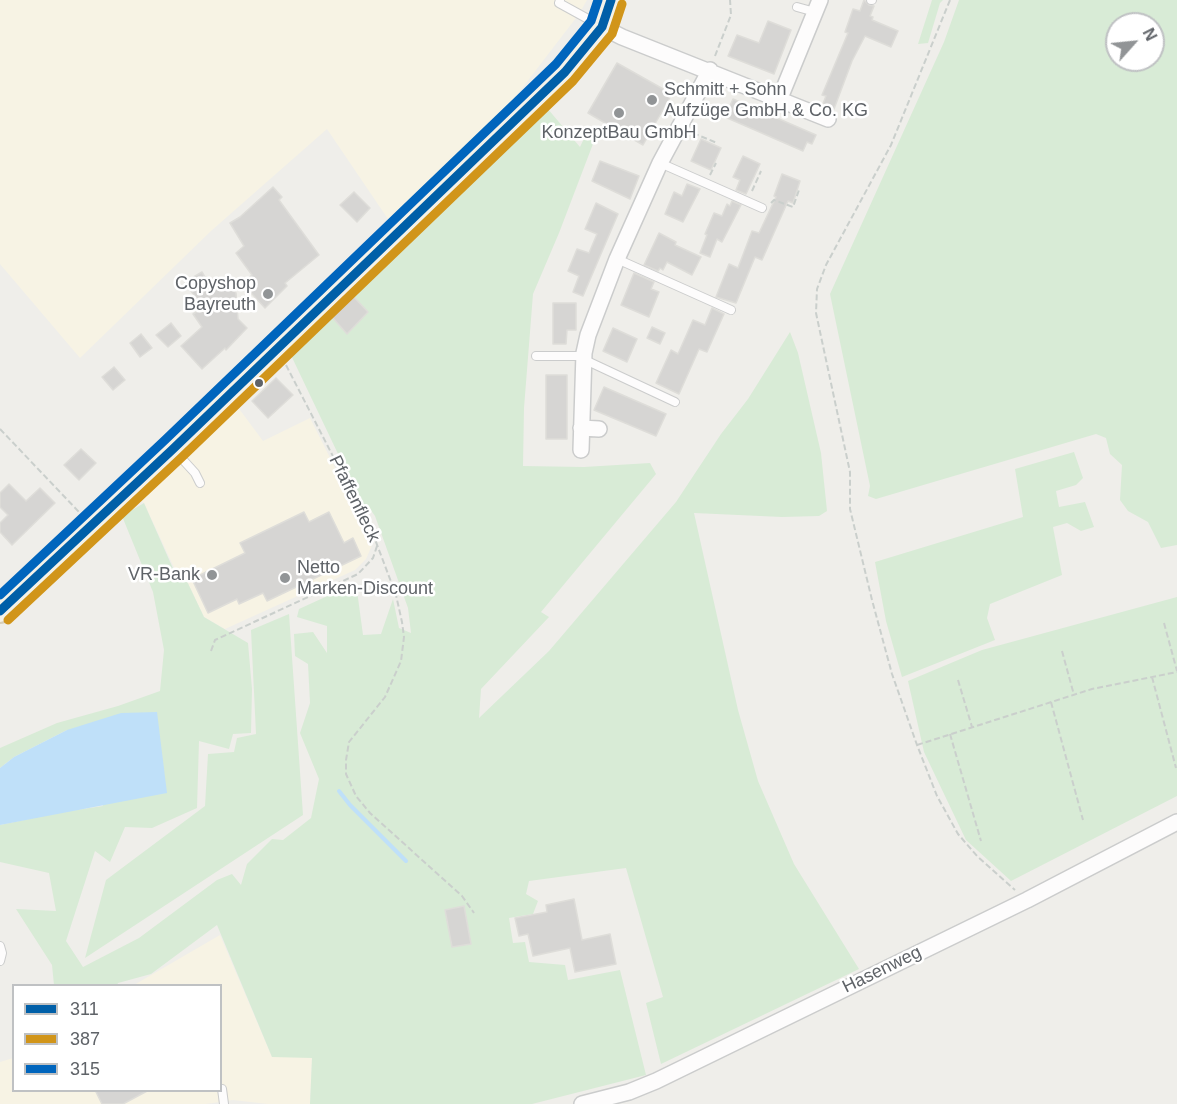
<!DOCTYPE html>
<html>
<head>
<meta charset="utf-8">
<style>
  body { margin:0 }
  #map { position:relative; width:1177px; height:1104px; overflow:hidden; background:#efeeea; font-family:Arial,sans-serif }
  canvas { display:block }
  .legend { position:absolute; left:12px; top:984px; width:210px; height:108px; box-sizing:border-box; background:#fff; border:2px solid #bfc1c3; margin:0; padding:8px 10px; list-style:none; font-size:18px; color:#5f6368 }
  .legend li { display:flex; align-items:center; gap:12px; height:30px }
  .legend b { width:30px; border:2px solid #bfc1c3 }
  .north { position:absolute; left:1105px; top:12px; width:60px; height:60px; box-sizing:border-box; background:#fff; border:2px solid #bfc1c3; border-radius:50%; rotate:63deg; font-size:16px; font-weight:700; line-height:24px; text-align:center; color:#5f6368 }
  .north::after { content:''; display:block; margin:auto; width:21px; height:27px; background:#919496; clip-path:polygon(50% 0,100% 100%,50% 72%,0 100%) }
</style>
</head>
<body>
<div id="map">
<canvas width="1177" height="1104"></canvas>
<ul class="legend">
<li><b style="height:8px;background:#005fa8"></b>311</li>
<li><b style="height:8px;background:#d1951a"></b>387</li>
<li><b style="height:8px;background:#0065bd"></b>315</li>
</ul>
<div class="north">N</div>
</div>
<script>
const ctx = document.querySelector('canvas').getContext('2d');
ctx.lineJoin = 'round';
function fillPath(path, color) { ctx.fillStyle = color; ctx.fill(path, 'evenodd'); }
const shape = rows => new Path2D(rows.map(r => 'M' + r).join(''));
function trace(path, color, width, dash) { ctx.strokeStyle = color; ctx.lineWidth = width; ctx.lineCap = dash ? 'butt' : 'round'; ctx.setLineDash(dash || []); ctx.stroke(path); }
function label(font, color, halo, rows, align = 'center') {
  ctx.font = font + ' Arial,sans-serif'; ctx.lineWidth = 5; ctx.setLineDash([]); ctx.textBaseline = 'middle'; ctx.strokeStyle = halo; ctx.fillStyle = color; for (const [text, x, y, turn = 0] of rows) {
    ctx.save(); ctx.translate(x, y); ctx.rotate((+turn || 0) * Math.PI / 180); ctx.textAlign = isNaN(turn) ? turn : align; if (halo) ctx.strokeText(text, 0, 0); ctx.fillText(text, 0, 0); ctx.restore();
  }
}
const commercial = shape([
  [0,0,587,0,579,14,503,113,390,222,327,129,211,231,80,358,0,264],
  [231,398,263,441,310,418,373,543,366,559,355,570,225,629,204,617,184,575,177,574,144,503,133,493],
  [220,935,272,1057,312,1057,310,1104,268,1104,233,1100,206,1104,0,1104,0,1062,13,1058,14,1090,220,1090,220,986,134,985]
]);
const green = shape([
  [932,0,943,0,940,3,928,43,918,44],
  [959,0,1177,0,1177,545,1161,548,1148,522,1128,511,1120,500,1122,465,1110,454,1106,438,1096,434,876,499,868,496,870,486,830,294,944,42],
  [1117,24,1153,24,1153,60,1117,60],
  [542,102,580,147,589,128,596,136,559,233,533,294,524,408,523,466,584,467,650,463,656,474,541,612,549,617,481,689,479,718,549,651,676,502,721,434,748,399,790,332,798,353,821,453,827,511,819,516,782,517,694,513,738,710,758,781,794,864,859,969,661,1064,646,1003,663,997,626,868,529,881,526,894,538,901,533,914,509,918,513,943,525,942,529,962,565,965,568,980,620,970,646,1075,532,1104,310,1104,312,1058,272,1057,217,925,151,974,118,983,117,985,54,985,52,965,16,909,56,911,49,873,0,862,0,825,56,813,103,806,67,730,14,757,0,768,0,748,57,723,118,706,160,691,164,650,153,592,122,516,144,503,175,573,184,575,204,617,248,643,252,689,251,733,233,734,229,749,199,741,197,808,152,828,125,827,110,862,95,851,66,941,83,967,139,938,217,880,232,874,241,885,247,864,272,839,283,840,311,818,319,779,300,733,310,703,308,664,295,656,294,634,313,632,327,653,327,626,297,617,299,609,356,583,363,635,381,634,393,599,399,628,411,633,408,608,375,516,370,509,361,502,288,349,445,204],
  [1074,452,1083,478,1076,485,1056,491,1059,507,1085,502,1094,527,1081,531,1067,523,1053,527,1062,575,990,604,987,618,995,640,902,677,886,621,875,562,1023,517,1015,469],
  [1177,597,1177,796,1011,881,966,840,924,752,908,681,982,650],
  [289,614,303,815,85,958,106,880,205,806,208,754,234,752,237,738,256,734,251,630]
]);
const water = shape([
  [157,712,167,793,0,825,0,768,14,757,67,730,121,713]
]);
const stream = shape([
  [339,791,350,805,406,861]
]);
const building = shape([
  [864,0,869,5,874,6,870,16,873,17,872,20,898,31,891,47,865,36,852,61,834,109,822,106,826,96,822,95,848,33,845,32,853,9,860,11,864,0],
  [768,21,791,30,774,74,728,56,737,35,759,43,768,21],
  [617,63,672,94,643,145,588,113,617,63],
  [733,99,816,135,812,144,807,142,803,151,725,117,733,99],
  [701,139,721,148,711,170,691,161,701,139],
  [743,156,760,164,746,194,736,190,740,180,733,177,743,156],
  [600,161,639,176,630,199,592,181,600,161],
  [782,174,800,181,793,203,788,201,762,260,755,257,736,303,716,297,729,264,738,268,752,231,759,233,776,197,774,196,782,174],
  [687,184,700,189,683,222,665,214,674,192,682,196,687,184],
  [273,187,282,197,279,200,319,255,285,283,287,286,265,308,242,283,252,275,236,253,244,246,230,223,240,217,273,187],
  [354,192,370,208,357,222,340,205,354,192],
  [732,201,741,205,722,242,717,239,710,257,700,253,707,235,705,234,714,213,722,216,727,204,730,206,732,201],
  [596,203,618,214,583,296,573,292,579,276,568,271,577,249,589,253,597,234,585,229,596,203],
  [659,233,676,242,675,245,701,257,692,275,667,262,663,270,660,268,658,271,644,265,659,233],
  [202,272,212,289,226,279,236,293,238,319,247,328,226,350,225,348,202,369,181,346,202,327,193,314,198,311,192,301,196,298,185,282,202,272],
  [634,273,654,282,651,289,659,292,649,317,621,305,634,273],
  [353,296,368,312,347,334,332,317,353,296],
  [553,303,576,303,576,330,567,330,566,344,553,344,553,303],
  [712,308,724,314,707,352,699,349,679,394,656,383,671,350,678,354,693,320,705,325,712,308],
  [171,323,181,336,168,347,156,335,171,323],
  [652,327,665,333,660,344,647,338,652,327],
  [613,328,637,339,627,362,603,351,613,328],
  [141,334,152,348,140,357,130,343,141,334],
  [114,367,125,380,113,390,102,377,114,367],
  [546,375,567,375,567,439,546,439,546,375],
  [276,378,293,395,268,418,252,401,276,378],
  [604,387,666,414,656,436,594,410,604,387],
  [81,449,96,463,79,480,64,465,81,449],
  [9,484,26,501,40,488,55,503,12,545,0,532,0,523,8,515,0,507,0,493,9,484],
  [304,512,309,522,329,512,344,543,353,538,361,556,267,601,263,593,239,604,237,599,208,613,192,579,245,553,240,543,304,512],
  [574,899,582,940,610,934,616,964,575,972,570,948,533,956,528,934,519,936,515,918,547,912,546,905,574,899],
  [464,906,471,944,452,947,445,910,464,906],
  [95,1090,149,1090,123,1104,102,1104,95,1090]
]);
const path = shape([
  [950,0,891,145,826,265,817,289,816,313,850,472,850,509,872,600,892,674,917,745,937,796,958,834,977,856,1015,890],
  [715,56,731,15,730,0],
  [693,133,717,143],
  [710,175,716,163],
  [752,191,761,171],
  [771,203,774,200,793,207,799,190],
  [286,365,373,534,396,595,402,622,404,637,401,661,385,697,349,742,346,760,346,774,356,796,370,813,462,896,474,913],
  [0,429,79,512],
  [1164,623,1177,671],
  [211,651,215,640,358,574,373,558,377,546],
  [1062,651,1074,695],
  [1152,677,1176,768],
  [958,680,972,727],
  [1051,702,1083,820],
  [950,734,981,841],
  [917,745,1092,689,1177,672]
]);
const service = shape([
  [560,0,559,3,599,25],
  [871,0,872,0],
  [797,7,815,12],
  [660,163,762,208],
  [617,259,731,310],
  [536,356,584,356],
  [583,359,675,402],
  [174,450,195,473,200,483],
  [0,946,2,953,0,961],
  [222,1089,224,1104]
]);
const minor = shape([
  [602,27,622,37,828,119],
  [780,98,820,0],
  [581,428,599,429],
  [581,450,584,353,588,335,617,259,660,163,710,70],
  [582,1104,629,1092,656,1081,1027,900,1177,822]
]);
const primary = shape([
  [0,611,173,449,513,123,565,72,602,27,611,0]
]);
const bus1 = shape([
  [0,611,173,449,565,72,602,27,611,0]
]);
const bus2 = shape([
  [8,620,181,458,573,81,612,34,622,4]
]);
const bus3 = shape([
  [0,595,165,440,556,64,591,21,598,0]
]);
const markers = [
  [652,100,6,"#919496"],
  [619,113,6,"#919496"],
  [268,294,6,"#919496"],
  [259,383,5,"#5f6368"],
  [212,575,6,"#919496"],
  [285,578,6,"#919496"]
];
const poiNames = [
  ["Schmitt + Sohn",664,90],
  ["Aufzüge GmbH & Co. KG",664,111],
  ["KonzeptBau GmbH",619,133,"center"],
  ["Copyshop",256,284,"right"],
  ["Bayreuth",256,305,"right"],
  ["Netto",297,568],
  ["Marken-Discount",297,589],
  ["VR-Bank",200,575,"right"]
];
const streetNames = [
  ["Pfaffenfleck",354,499,64],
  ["Hasenweg",882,970,-26]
];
fillPath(commercial, '#f7f3e4');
fillPath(green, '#d8ebd6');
fillPath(water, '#bfe0f9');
trace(stream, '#bfe0f9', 4);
fillPath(building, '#d6d5d3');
trace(building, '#deddd9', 1.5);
trace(service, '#cbcccc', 10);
trace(minor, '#cbcccc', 18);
trace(primary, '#d7ceb8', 26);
trace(path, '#cacfcc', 2, [6, 3]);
trace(service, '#fdfcfc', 8);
trace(minor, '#fdfcfc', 15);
trace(primary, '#f4f2e9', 22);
trace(bus1, '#005fa8', 9);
trace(bus2, '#d1951a', 9);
trace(bus3, '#0065bd', 9);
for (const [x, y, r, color] of markers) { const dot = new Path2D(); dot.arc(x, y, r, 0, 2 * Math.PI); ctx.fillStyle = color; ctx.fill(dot); trace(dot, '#fff', 2); }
label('18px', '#5f6368', '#fff', poiNames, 'left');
label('18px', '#5f6368', '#fff', streetNames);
</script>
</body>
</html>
